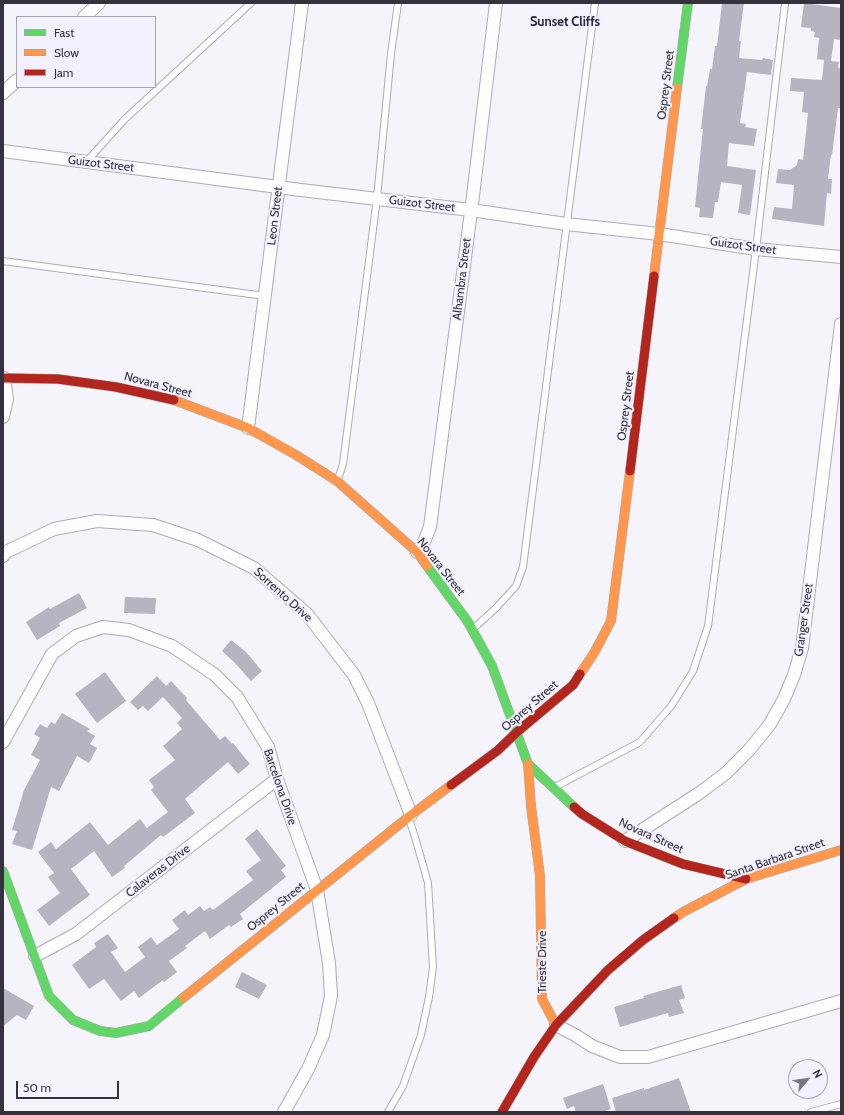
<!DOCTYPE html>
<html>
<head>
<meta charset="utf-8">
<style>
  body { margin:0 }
  #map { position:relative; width:844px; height:1115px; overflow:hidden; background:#f5f4fb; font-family:Cabin,sans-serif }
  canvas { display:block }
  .frame { position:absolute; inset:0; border:4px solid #35323e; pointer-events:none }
  .legend { position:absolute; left:16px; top:16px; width:140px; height:72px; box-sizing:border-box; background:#f3f1fe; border:1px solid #a7a5b1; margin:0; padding:5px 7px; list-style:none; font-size:12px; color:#35323e }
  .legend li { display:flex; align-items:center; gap:8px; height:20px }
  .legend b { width:20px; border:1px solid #a7a5b1 }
  .north { position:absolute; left:788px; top:1059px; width:40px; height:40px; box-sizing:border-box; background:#f3f1fe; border:1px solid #a7a5b1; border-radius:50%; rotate:61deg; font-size:11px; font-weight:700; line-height:16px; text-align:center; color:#35323e }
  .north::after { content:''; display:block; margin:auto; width:14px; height:18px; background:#787680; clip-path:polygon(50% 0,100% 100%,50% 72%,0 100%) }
  .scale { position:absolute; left:16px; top:1081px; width:103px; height:18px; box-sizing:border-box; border:2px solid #35323e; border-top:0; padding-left:5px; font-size:12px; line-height:14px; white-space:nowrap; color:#35323e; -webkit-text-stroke:3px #f3f1fe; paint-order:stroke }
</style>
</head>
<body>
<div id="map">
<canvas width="844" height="1115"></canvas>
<div class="frame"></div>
<ul class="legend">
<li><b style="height:5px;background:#63d668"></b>Fast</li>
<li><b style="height:5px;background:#ff974d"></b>Slow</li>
<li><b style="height:5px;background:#b3261e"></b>Jam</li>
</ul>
<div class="north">N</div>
<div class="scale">50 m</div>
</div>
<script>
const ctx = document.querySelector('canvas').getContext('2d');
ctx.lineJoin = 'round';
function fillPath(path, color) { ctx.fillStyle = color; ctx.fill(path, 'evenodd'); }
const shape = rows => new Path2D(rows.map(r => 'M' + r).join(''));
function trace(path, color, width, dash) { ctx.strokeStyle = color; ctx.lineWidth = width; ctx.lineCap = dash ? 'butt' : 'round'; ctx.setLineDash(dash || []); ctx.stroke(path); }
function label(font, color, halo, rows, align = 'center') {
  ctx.font = font + ' Cabin,sans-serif'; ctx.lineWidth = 4; ctx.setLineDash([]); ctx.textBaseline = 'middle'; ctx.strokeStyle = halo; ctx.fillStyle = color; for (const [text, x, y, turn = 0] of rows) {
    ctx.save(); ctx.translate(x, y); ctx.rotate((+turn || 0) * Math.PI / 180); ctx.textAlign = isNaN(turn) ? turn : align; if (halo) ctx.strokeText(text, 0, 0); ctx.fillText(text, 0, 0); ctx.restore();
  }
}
const building = shape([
  [722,3,744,3,739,41,741,41,739,58,762,60,763,58,773,60,771,75,747,72,740,123,746,124,745,127,757,129,754,146,729,143,727,166,756,170,750,215,738,213,742,185,721,182,718,202,715,202,713,218,699,217,700,208,695,207,702,138,703,129,701,129,706,86,707,86,710,69,712,69,715,46,717,46],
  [804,3,841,8,841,40,834,39,831,61,817,59,819,38,814,37,815,32,811,31,811,28,801,27],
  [824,60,839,62,838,68,841,68,841,108,838,108,832,155,831,155,828,179,832,179,831,194,827,193,824,226,772,219,774,207,792,209,794,185,776,183,778,169,790,170,797,165,798,159,803,160,808,113,802,112,804,92,790,91,791,78,822,80],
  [79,593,87,608,59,623,60,626,37,640,26,622,49,607,50,609],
  [125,597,156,598,155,614,124,613],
  [231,640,246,652,262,671,251,681,234,662,222,651],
  [105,672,126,701,97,723,75,694],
  [157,676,166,686,171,681,187,698,186,700,220,740,225,736,232,744,233,743,250,764,238,774,228,762,214,774,185,799,195,813,163,837,161,835,124,866,125,868,112,877,94,851,71,869,90,895,49,926,37,910,60,893,48,877,54,873,38,852,51,842,56,849,90,822,108,845,140,819,147,828,168,812,151,790,154,787,149,780,175,760,163,746,182,729,177,723,182,718,163,697,148,711,143,706,138,710,130,702],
  [62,713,90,729,87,731,95,736,90,744,97,748,89,763,77,756,59,791,51,787,32,850,12,844,17,831,12,830,24,790,40,760,31,755,40,738,34,734,40,724,47,728,51,722,55,724],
  [257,829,286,866,281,870,286,877,240,914,243,919,231,927,229,925,210,939,205,931,185,946,187,948,169,961,177,972,164,982,163,980,139,998,134,991,121,1001,104,979,89,989,72,965,96,947,94,943,108,934,118,948,111,952,125,972,145,957,138,947,151,937,157,945,179,929,172,920,185,910,188,915,200,906,204,911,210,907,213,910,253,880,246,871,261,860,245,839],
  [242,972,267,985,259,999,235,987],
  [681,985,685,998,679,1000,684,1013,669,1017,668,1013,620,1027,614,1007,644,998,643,996],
  [3,988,34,1006,26,1020,17,1015,3,1026],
  [679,1078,691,1112,616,1112,612,1098,644,1088,644,1090],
  [603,1084,611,1109,602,1112,576,1112,574,1106,567,1109,563,1098]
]);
const lane = shape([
  [87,161,125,119,251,3],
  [3,261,265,296],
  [338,479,343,464,377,198,391,54,398,3],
  [473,629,496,608,516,586,523,567,595,3],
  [555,787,640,742,672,705,693,671,708,626,756,249,785,3],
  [388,1112,403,1086,421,1035,429,997,433,967,428,883,415,837,409,819],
  [811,1112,841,1104]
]);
const street = shape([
  [84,17,99,3],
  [3,93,17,80],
  [3,151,301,190,471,210,566,224,659,234,756,249,841,257],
  [3,417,7,399,4,378],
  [248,428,302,3],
  [417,552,424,542,430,527,473,196,496,3],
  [3,556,6,552,54,529,97,521,153,525,198,540,254,568,307,614,354,675,368,703,411,815],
  [3,742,52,654,76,636,103,627,129,630,172,646,215,675,237,697,268,747,277,779,317,890,329,963,331,996,323,1035,308,1069,284,1112],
  [625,841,698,794,725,774,750,749,770,724,784,699,794,675,802,648,841,324],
  [35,956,76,934,277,779],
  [556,1025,575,1035,592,1046,620,1057,648,1057,841,1001]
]);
const fast = shape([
  [677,88,688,3],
  [427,566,468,622,492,666,528,764,574,807],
  [3,871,49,996,73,1020,100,1031,116,1033,149,1026,183,998]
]);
const slow = shape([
  [654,276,677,88],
  [174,400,248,428,296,455,337,481,417,552,427,566],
  [580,674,594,653,611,621,630,471],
  [528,764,531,806,540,876,542,999,556,1025],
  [674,918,683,912,746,879,841,850],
  [183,998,411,815,451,785]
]);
const jam = shape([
  [3,378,58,379,116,387,174,400],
  [630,471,654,276],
  [451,785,497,751,517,732,573,685,580,674],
  [574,807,582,814,625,841,683,864,746,879],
  [502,1112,534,1057,556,1025,608,970,643,940,674,918]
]);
const streetNames = [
  ["Osprey Street",666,85,-83],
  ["Guizot Street",101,164,7],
  ["Guizot Street",422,204,7],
  ["Leon Street",275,216,-83],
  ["Guizot Street",743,246,8],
  ["Alhambra Street",462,279,-83],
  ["Novara Street",158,385,15],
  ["Osprey Street",626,406,-83],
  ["Novara Street",441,567,52],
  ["Sorrento Drive",283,595,42],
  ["Granger Street",804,620,-82],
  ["Osprey Street",530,706,-41],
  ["Barcelona Drive",280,787,71],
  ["Novara Street",651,836,24],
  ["Santa Barbara Street",775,859,-19],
  ["Calaveras Drive",158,871,-38],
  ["Osprey Street",276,907,-39],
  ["Trieste Drive",542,962,-90]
];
const neighbourhoodNames = [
  ["Sunset Cliffs",565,22]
];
fillPath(building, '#b6b4c0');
trace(lane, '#adabb4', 8);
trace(street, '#adabb4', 14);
trace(fast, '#adabb4', 10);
trace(slow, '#adabb4', 10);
trace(jam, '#adabb4', 10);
trace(lane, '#fefdfe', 6);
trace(street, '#fefdfe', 12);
trace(fast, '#63d668', 9);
trace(slow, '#ff974d', 9);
trace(jam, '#b3261e', 9);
label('12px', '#35323e', '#f3f1fe', streetNames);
label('bold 13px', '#2d283f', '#f3f1fe', neighbourhoodNames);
</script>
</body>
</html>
